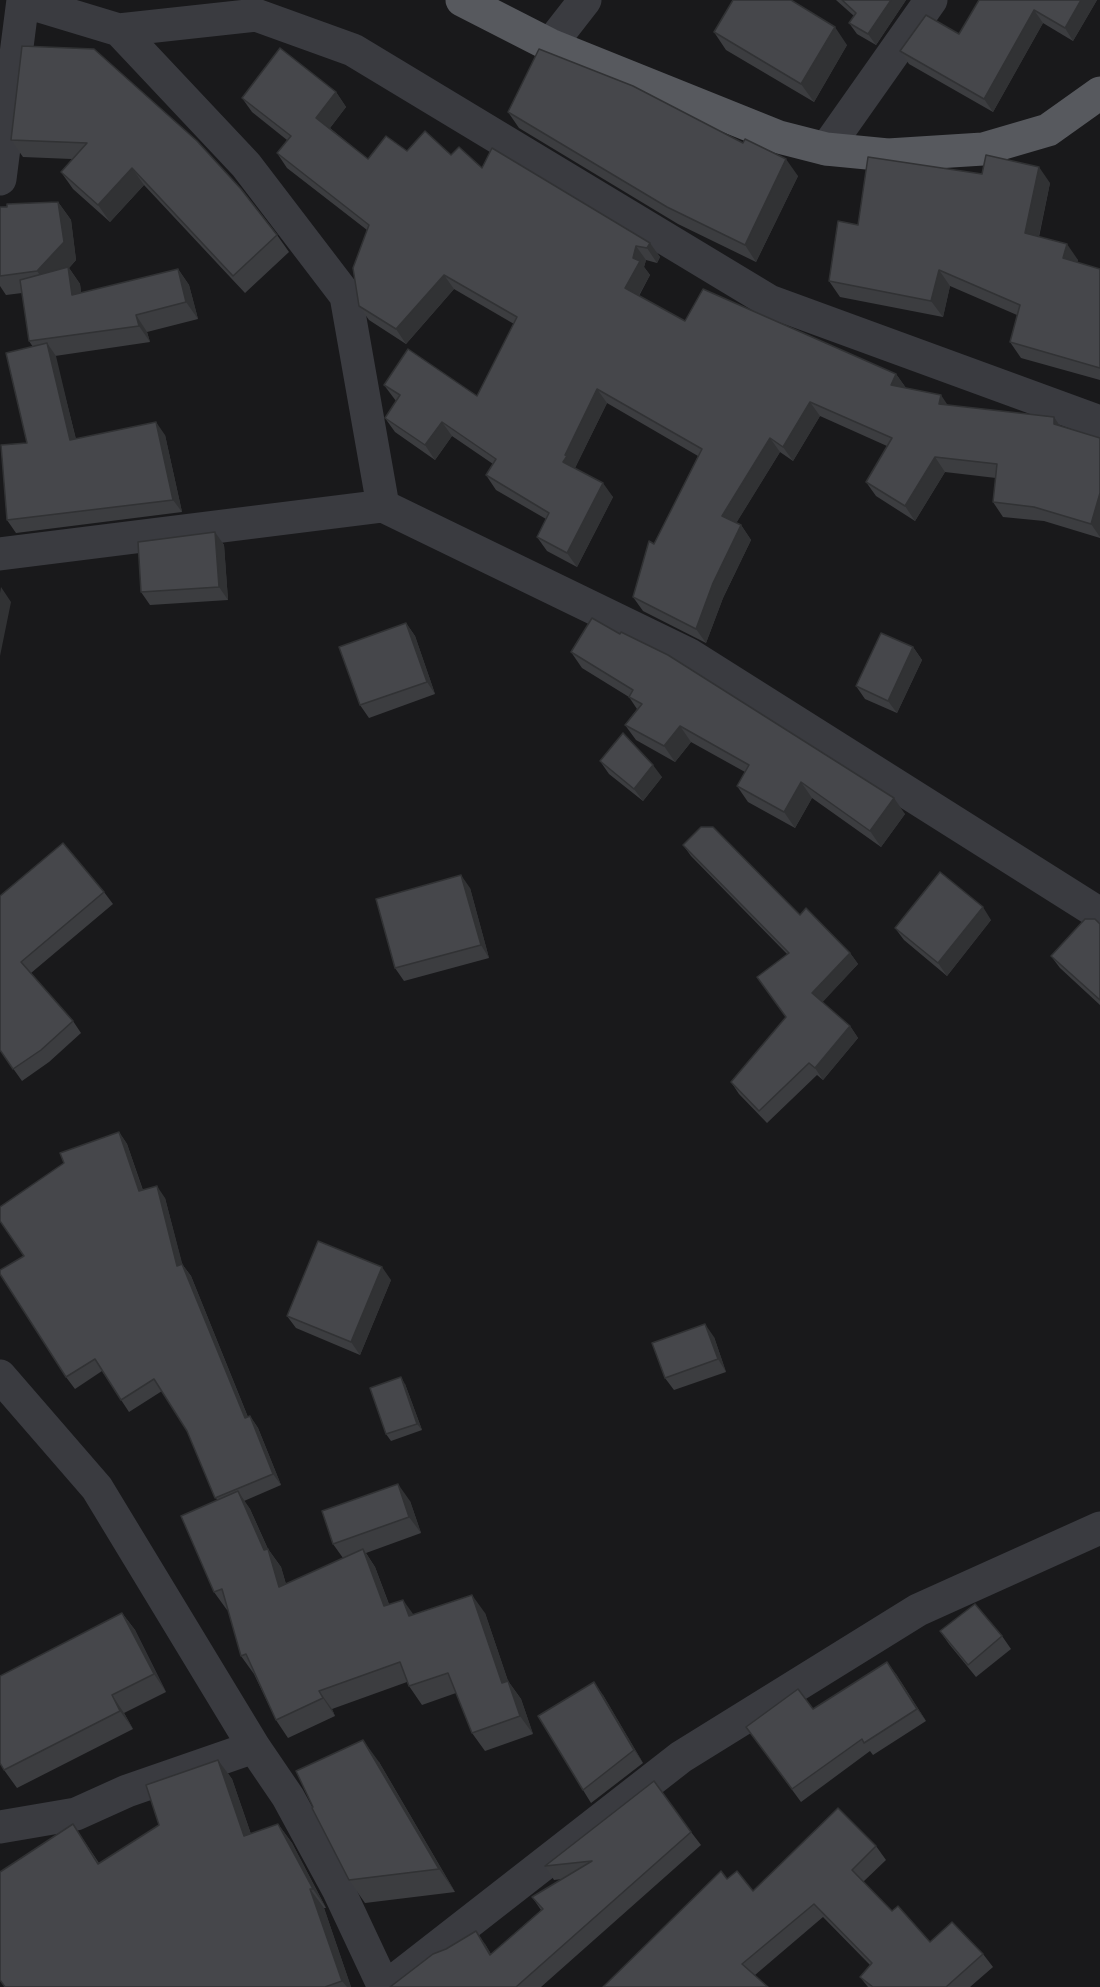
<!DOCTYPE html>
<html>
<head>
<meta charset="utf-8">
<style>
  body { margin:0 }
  canvas { display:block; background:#19191b }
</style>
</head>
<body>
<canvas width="1100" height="1987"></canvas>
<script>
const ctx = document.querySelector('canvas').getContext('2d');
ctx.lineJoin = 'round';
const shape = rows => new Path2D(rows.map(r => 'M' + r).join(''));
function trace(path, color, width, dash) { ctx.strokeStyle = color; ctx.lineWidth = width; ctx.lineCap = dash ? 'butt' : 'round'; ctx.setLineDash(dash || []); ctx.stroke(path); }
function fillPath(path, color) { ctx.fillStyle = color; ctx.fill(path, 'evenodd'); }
const minor = shape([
  [23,1,119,30,256,15,353,50,769,301,1100,422],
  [550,45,585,0],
  [826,149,931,0],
  [0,179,23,0],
  [383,506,688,654,1100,914],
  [0,554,383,506,346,296,246,165,119,30],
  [0,1376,97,1488,254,1747,288,1797,338,1889,384,1987],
  [0,1827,76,1814,127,1791,254,1747],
  [386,1987,681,1757,918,1610,1100,1528]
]);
const major = shape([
  [462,0,550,45,779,137,826,149,888,155,983,149,1048,130,1100,93]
]);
const wall = shape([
  [836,0,906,0,876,45,857,34,849,23,854,16],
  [979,0,1097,0,1073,41,1043,23,993,112,909,64,900,51,959,34],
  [714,32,847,45,814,102,726,50],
  [22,46,277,235,289,252,245,293,144,185,110,222,73,189,61,172,72,159,23,157,11,140],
  [336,92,346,107,330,128,368,159,407,151,451,155,650,243,660,257,657,263,646,260,644,267,650,275,639,296,685,321,896,374,906,388,948,405,1054,417,1060,426,1100,438,1100,538,1044,521,1003,517,993,502,996,478,945,472,915,521,876,496,866,482,887,446,820,416,793,461,780,452,736,523,741,525,751,540,723,598,706,643,643,611,633,597,654,544,698,456,607,403,575,468,613,497,577,567,547,551,537,537,546,519,496,490,486,475,493,464,452,436,435,460,395,432,385,418,396,401,384,385,477,396,514,324,454,289,406,344,369,320,359,306,367,230,287,168,277,153,287,140,252,112,242,98],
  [508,112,798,176,756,262,678,224,519,128],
  [982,174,1050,183,1039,237,1078,260,1077,263,1100,269,1100,380,1021,358,1010,342,1017,315,950,286,943,317,840,297,829,281,858,225],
  [58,202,71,220,76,260,69,268,80,284,81,293,178,269,189,285,198,319,147,332,150,342,55,356,76,439,165,435,182,512,16,533,7,520,27,443,33,347,29,341,22,293,6,295,0,286,0,207],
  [215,532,224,545,228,600,150,605,141,592],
  [406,623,415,636,435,694,369,718,360,705],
  [913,647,922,660,897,713,865,699,856,686],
  [571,652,905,814,881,847,812,798,795,828,748,802,737,786,745,772,691,742,675,762,636,740,625,725,637,709,629,697,582,668],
  [600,761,662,777,643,801,609,774],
  [683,845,800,915,850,953,858,964,822,1002,850,1026,858,1038,823,1080,817,1075,767,1123,739,1094,731,1082,786,1017,787,954,691,856],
  [470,888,489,958,404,981,395,968],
  [104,892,113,904,31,973,73,1021,81,1033,49,1062,22,1081,0,1050,0,896],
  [991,920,947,976,904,940,895,928],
  [1100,924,1100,1005,1060,968,1051,956],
  [119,1132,127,1144,143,1190,165,1198,182,1264,191,1276,248,1417,250,1416,258,1428,281,1485,244,1501,250,1509,268,1549,281,1567,286,1584,343,1558,333,1544,410,1501,421,1533,366,1553,375,1567,389,1604,413,1615,485,1613,508,1681,521,1699,533,1734,485,1751,472,1733,456,1693,422,1705,409,1686,407,1682,332,1709,335,1716,288,1738,276,1720,254,1674,241,1656,228,1610,227,1610,214,1592,217,1500,187,1431,162,1391,129,1412,102,1371,75,1389,66,1377,24,1256],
  [391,1280,360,1355,296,1328,287,1316],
  [714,1337,726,1372,674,1390,665,1378],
  [405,1384,422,1430,391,1441,386,1434],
  [122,1613,135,1630,166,1692,124,1713,133,1729,17,1788,4,1770],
  [940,1631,1002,1636,1011,1649,976,1677,949,1644],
  [896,1674,926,1721,873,1755,870,1751,801,1802,746,1727,813,1709],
  [603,1695,643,1763,591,1803,583,1790],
  [218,1760,232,1779,251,1834,278,1824,292,1843,326,1908,324,1908,351,1987,5,1987,73,1824,99,1863,159,1825],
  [379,1762,455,1892,365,1903,349,1880],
  [691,1832,701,1845,541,1987,390,1987,485,1944,491,1954,541,1910,532,1897,562,1879,554,1880,545,1866],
  [876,1846,886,1860,863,1882,892,1911,930,1942,983,1954,993,1967,970,1987,868,1987,860,1977,870,1965,823,1917,755,1975,603,1987,727,1879,753,1891]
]);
const shadedWall = shape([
  [891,0,906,0,876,45,868,34],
  [1081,0,1097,0,1073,41,1065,28],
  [1034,10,1043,23,993,112,984,99],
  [835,27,847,45,814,102,801,84],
  [336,92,346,107,326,133,316,118],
  [786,159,798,176,756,262,745,245],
  [1039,167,1050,183,1036,249,1025,233],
  [132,168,144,185,110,222,98,205],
  [58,202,71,220,76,260,69,268,80,284,84,312,72,295,50,289,37,271],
  [650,243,660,257,657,263,647,248],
  [1067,244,1078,260,1074,274,1063,258],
  [636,246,646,260,644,267,650,275,635,302,625,288],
  [178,269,189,285,198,319,186,302],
  [939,270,950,286,943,317,931,301],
  [444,275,454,289,406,344,396,329],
  [136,315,147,332,150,342,139,326],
  [47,343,56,356,79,453,70,440],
  [896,374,906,388,891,385],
  [597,389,607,403,575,468,563,462,565,455],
  [941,395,951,410,939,404],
  [810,402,820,416,793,461,783,447],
  [1054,417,1064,432,1054,424],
  [156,422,165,435,182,512,173,500],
  [442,422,452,436,435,460,425,445],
  [770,438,780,452,732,530,722,516],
  [935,457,945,472,915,521,905,506],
  [603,483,613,497,577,567,567,553],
  [1100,493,1100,537,1091,524],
  [741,525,751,540,723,598,706,643,696,629,713,583],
  [215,532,224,545,228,600,219,587],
  [1,587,11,602,0,656,0,593],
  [406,623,415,636,435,694,427,682],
  [913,647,922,660,897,713,888,701],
  [680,726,691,742,675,762,664,746],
  [653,765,662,777,643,801,634,789],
  [801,782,812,798,795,828,784,812],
  [894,798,905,814,881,847,870,831],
  [461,875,470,888,489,958,481,945],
  [983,907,991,920,947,976,938,963],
  [850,953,858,964,820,1005,812,993],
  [850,1026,858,1038,823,1080,815,1068],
  [119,1132,127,1144,147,1203,139,1191],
  [157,1186,165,1198,186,1278,177,1266],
  [182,1264,191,1276,253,1430,245,1418],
  [382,1267,391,1280,360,1355,351,1342],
  [705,1324,714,1337,726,1372,718,1359],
  [401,1377,405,1384,422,1430,417,1424],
  [250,1416,258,1428,281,1485,273,1474],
  [398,1484,410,1501,421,1533,409,1517],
  [238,1491,250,1509,269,1552,268,1549,281,1567,292,1606,279,1587],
  [363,1549,375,1567,396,1624,384,1606],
  [472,1595,485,1613,508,1681,521,1699,533,1734,520,1716,502,1683],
  [403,1600,416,1618,409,1616],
  [122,1613,135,1630,166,1692,154,1674],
  [887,1662,896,1674,926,1721,917,1709],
  [594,1682,603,1695,643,1763,634,1750],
  [319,1691,332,1709,335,1716,323,1698],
  [112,1695,124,1713,133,1729,120,1711],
  [363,1740,379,1762,455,1892,439,1869],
  [218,1760,232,1779,258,1855,244,1836],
  [278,1824,292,1843,326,1908,313,1889],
  [310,1889,324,1908,351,1987,347,1987,342,1981],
  [476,1931,485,1944,499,1968,490,1955]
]);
const building = shape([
  [733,0,791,0,835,27,801,84,714,32,733,0],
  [842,0,891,0,868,34,849,23,856,13,842,0],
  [979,0,1081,0,1065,28,1034,10,984,99,900,51,926,15,959,34,979,0],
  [22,46,94,49,197,141,241,189,277,235,233,276,132,168,98,205,61,172,87,143,11,140,22,46],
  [280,48,336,92,316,118,368,159,386,136,407,151,425,131,451,155,459,147,482,168,492,148,650,243,647,248,636,246,633,258,640,261,625,288,685,321,703,289,896,374,891,385,941,395,939,404,1054,417,1054,424,1100,438,1100,493,1091,524,1034,507,993,502,997,464,935,457,905,506,866,482,892,438,810,402,783,447,770,438,722,516,741,525,713,583,696,629,633,597,649,541,654,544,702,449,597,389,565,455,567,456,563,462,603,483,567,553,537,537,549,513,486,475,496,459,442,422,425,445,385,418,400,395,384,385,408,349,477,396,517,317,444,275,396,329,359,306,353,268,369,225,277,153,291,136,242,98,280,48],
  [539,49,633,86,743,143,745,139,786,159,745,245,667,207,508,112,539,49],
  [986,155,1039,167,1025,233,1067,244,1063,258,1100,269,1100,368,1010,342,1020,305,939,270,931,301,829,281,838,221,858,225,868,157,982,174,986,155],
  [58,202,64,242,37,271,0,276,0,207,7,207,7,204,58,202],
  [68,267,72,295,178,269,186,302,136,315,139,326,29,341,20,280,68,267],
  [47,343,70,440,156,422,173,500,7,520,1,445,27,443,6,353,47,343],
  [215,532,219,587,141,592,138,542,215,532],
  [592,618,620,634,621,632,668,655,894,798,870,831,801,782,784,812,737,786,749,765,680,726,664,746,625,725,642,704,629,697,633,690,571,652,592,618],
  [406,623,427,682,360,705,339,647,406,623],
  [881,633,913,647,888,701,856,686,881,633],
  [623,733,653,765,634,789,600,761,623,733],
  [701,827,713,827,800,915,806,908,850,953,812,993,850,1026,815,1068,809,1063,759,1111,731,1082,786,1017,757,977,789,953,683,845,701,827],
  [63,843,104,892,21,962,73,1021,41,1050,13,1069,0,1050,0,896,63,843],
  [940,872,983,907,938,963,895,928,940,872],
  [461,875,481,945,395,968,376,899,461,875],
  [1085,919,1095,919,1100,924,1100,1000,1051,956,1085,919],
  [119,1132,139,1191,157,1186,177,1266,182,1264,245,1418,250,1416,273,1474,215,1498,187,1431,154,1379,121,1400,95,1359,66,1377,0,1274,0,1270,24,1256,0,1221,0,1207,64,1163,60,1153,119,1132],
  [318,1241,382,1267,351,1342,287,1316,318,1241],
  [705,1324,718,1359,665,1378,652,1343,705,1324],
  [401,1377,417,1424,386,1434,370,1388,401,1377],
  [398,1484,409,1517,333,1544,322,1511,398,1484],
  [238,1491,264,1550,268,1549,279,1587,363,1549,384,1606,403,1600,409,1616,472,1595,502,1683,508,1681,520,1716,472,1733,448,1673,409,1686,400,1662,319,1691,323,1698,276,1720,246,1654,241,1656,222,1589,214,1592,181,1516,238,1491],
  [975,1604,1002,1636,968,1665,940,1631,975,1604],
  [122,1613,154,1674,112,1695,120,1711,4,1770,0,1763,0,1676,122,1613],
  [887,1662,917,1709,864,1743,862,1739,792,1789,746,1727,798,1689,813,1709,887,1662],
  [594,1682,634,1750,583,1790,538,1716,594,1682],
  [363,1740,439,1869,349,1880,312,1808,313,1807,296,1771,363,1740],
  [218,1760,244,1836,278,1824,313,1889,310,1889,342,1981,325,1987,5,1987,0,1980,0,1872,73,1824,98,1864,159,1825,146,1785,218,1760],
  [654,1781,691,1832,516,1987,390,1987,433,1954,446,1949,476,1931,490,1955,543,1909,532,1897,592,1861,545,1866,654,1781],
  [838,1808,876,1846,852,1870,892,1911,898,1906,930,1942,952,1922,983,1954,946,1987,873,1987,860,1977,872,1963,814,1904,742,1964,768,1987,603,1987,721,1871,727,1879,737,1871,753,1891,838,1808]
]);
trace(minor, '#3a3b40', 33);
trace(major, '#57595e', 33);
fillPath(wall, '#3c3d40');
fillPath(shadedWall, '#313234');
fillPath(building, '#46474b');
trace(building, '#313234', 1.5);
</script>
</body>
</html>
